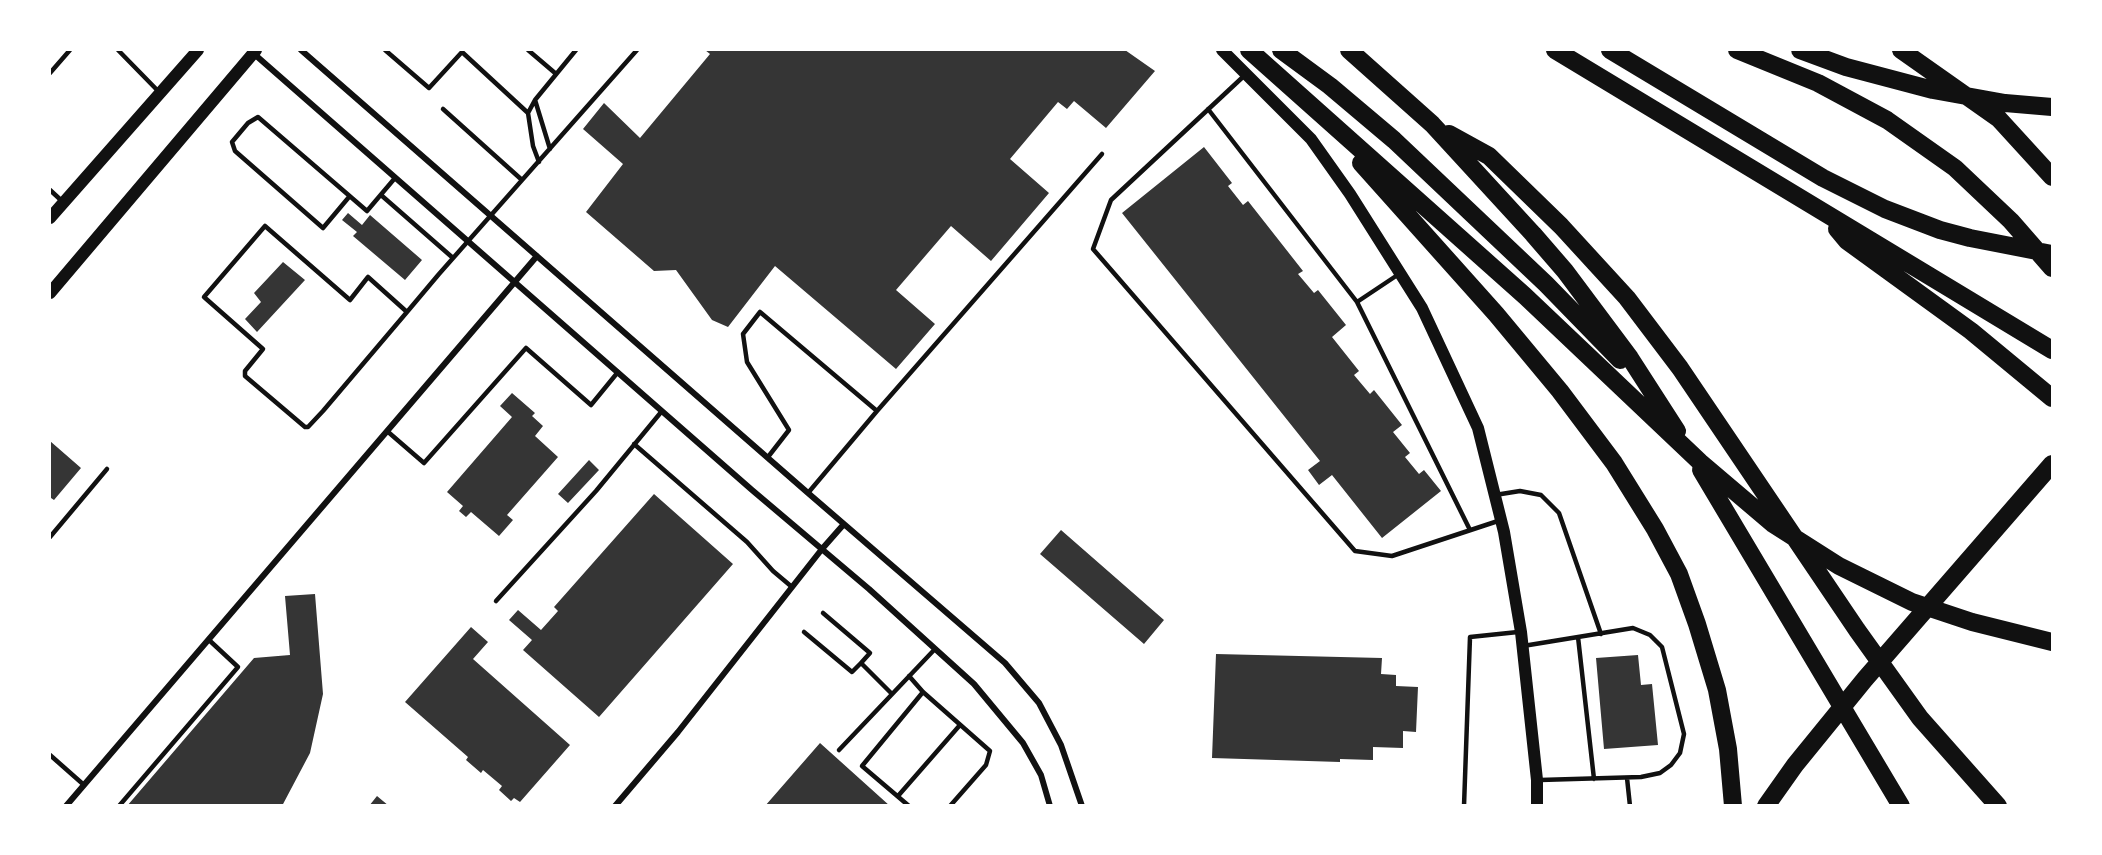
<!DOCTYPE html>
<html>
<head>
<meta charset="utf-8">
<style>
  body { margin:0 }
  #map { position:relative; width:2102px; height:855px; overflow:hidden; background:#fff; font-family:Montserrat,sans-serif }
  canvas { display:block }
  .frame { position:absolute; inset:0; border:51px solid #fff; pointer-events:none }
</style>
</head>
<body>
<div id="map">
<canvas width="2102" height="855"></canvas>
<div class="frame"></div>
</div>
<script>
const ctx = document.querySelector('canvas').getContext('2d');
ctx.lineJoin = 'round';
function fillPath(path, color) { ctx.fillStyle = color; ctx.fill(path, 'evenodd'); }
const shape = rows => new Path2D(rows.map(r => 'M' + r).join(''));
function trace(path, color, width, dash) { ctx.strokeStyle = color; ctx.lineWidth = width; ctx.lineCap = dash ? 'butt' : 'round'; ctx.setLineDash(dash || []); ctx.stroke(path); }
const building = shape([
  [705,50,1125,50,1155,71,1106,128,1074,101,1067,109,1058,102,1010,159,1049,193,991,261,951,226,896,290,935,324,896,369,775,266,728,327,712,320,676,270,654,271,586,212,623,164,583,129,604,103,640,138,710,54],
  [1204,147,1232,183,1228,186,1243,205,1248,201,1303,271,1298,274,1314,293,1318,290,1346,325,1332,337,1359,371,1354,375,1370,394,1374,390,1402,425,1393,432,1410,453,1405,457,1419,474,1424,470,1441,491,1382,538,1332,475,1319,485,1308,470,1320,461,1122,213],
  [348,213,362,225,370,215,422,260,405,280,353,236,357,232,342,220],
  [283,262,305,280,257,332,245,319,261,302,254,293],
  [512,393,535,413,532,416,543,426,535,436,558,457,507,515,513,520,499,536,471,512,466,517,459,511,463,506,447,492,512,417,500,406],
  [50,441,81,468,54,500,51,498,50,500],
  [589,460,599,470,568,503,558,494],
  [654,494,733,564,599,717,523,650,532,640,509,620,518,610,541,630,558,611,554,607],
  [1061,530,1164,620,1144,644,1040,554],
  [315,594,323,694,310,753,282,806,127,806,254,658,290,655,285,596],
  [471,627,488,642,473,659,570,745,520,802,514,798,511,801,499,790,502,786,483,770,481,773,466,760,468,757,405,702],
  [1216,654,1382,658,1381,674,1396,675,1396,686,1418,687,1416,732,1403,731,1403,748,1373,747,1373,760,1340,759,1340,762,1212,758],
  [1638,655,1641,685,1652,684,1658,745,1604,749,1596,658],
  [820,743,890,806,765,806],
  [377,796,389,806,369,806]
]);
const service = shape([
  [118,50,160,93],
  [385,50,429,88,462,52,528,113],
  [528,50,555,73],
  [50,73,70,50],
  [1245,75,1111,200,1093,249,1355,551,1392,556,1501,520],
  [535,100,576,50],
  [443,109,522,180],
  [1208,109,1357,302],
  [539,162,533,146,528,113,535,100,550,149],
  [50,190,63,202],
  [381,195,453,258],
  [349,197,323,228,235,151,232,142,248,123,258,117,367,211,395,178],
  [1399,274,1357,302,1470,530],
  [407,312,368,277,350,300,265,226,204,297,263,349,245,371,245,376,305,427,308,427,323,411,407,312,439,274,637,50],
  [877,411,1102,154],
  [387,431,424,463,526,348,591,405,618,372],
  [634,444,747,542,773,571,792,587],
  [768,457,789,430,747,362,743,334,760,312,877,411,808,493],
  [1495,495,1520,491,1541,495,1559,513,1601,634],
  [50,537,107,469],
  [496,601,596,491,662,411],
  [823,613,870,653,861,663],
  [804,632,852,672,861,663,892,694],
  [1578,637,1594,779],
  [1523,646,1633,628,1650,635,1662,647,1684,734,1680,753,1671,765,1660,773,1641,777,1540,780],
  [909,676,923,692,990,751,986,765,950,806],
  [839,750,935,649],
  [50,755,84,785],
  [1627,778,1630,806],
  [898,796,960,725],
  [119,806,238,667,209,640],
  [909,806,862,766,923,692],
  [1464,806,1470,637,1518,632]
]);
const minor = shape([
  [301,50,808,493,1005,663,1039,703,1061,745,1082,806],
  [253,53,752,490,869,589,974,684,1023,743,1041,775,1050,806],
  [66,806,537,256],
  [615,806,678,732,822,549,844,524]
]);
const secondary = shape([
  [1222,50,1311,139,1350,194,1422,308,1478,428,1504,532,1521,632,1537,780,1537,806],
  [50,218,198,50],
  [50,293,256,50]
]);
const motorway = shape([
  [1249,50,1525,296,1700,462,1773,524,1839,566,1912,602,1972,622,2052,642],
  [1281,50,1330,86,1394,140,1546,284,1620,360],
  [1349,50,1432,124,1533,234,1565,271,1630,358,1677,431],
  [1555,50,2052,350],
  [1610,50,1823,178,1885,209,1940,230,1970,238,2052,254],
  [1737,50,1818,83,1887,120,1955,168,2011,221,2052,268],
  [1800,50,1846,67,1933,90,2005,103,2052,107],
  [1901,50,1999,119,2052,177],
  [1449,134,1489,156,1561,226,1627,298,1680,368,1857,630,1920,718,1998,806],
  [1361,163,1496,314,1560,391,1614,463,1655,529,1679,574,1697,624,1717,690,1728,749,1733,806],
  [1837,229,1847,241,1971,331,2052,398],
  [1701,470,1901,806],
  [1766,806,1795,765,1865,679,2052,464]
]);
fillPath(building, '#353535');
trace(service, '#111', 4.5);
trace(minor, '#111', 6);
trace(secondary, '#111', 12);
trace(motorway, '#111', 18);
</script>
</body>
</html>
